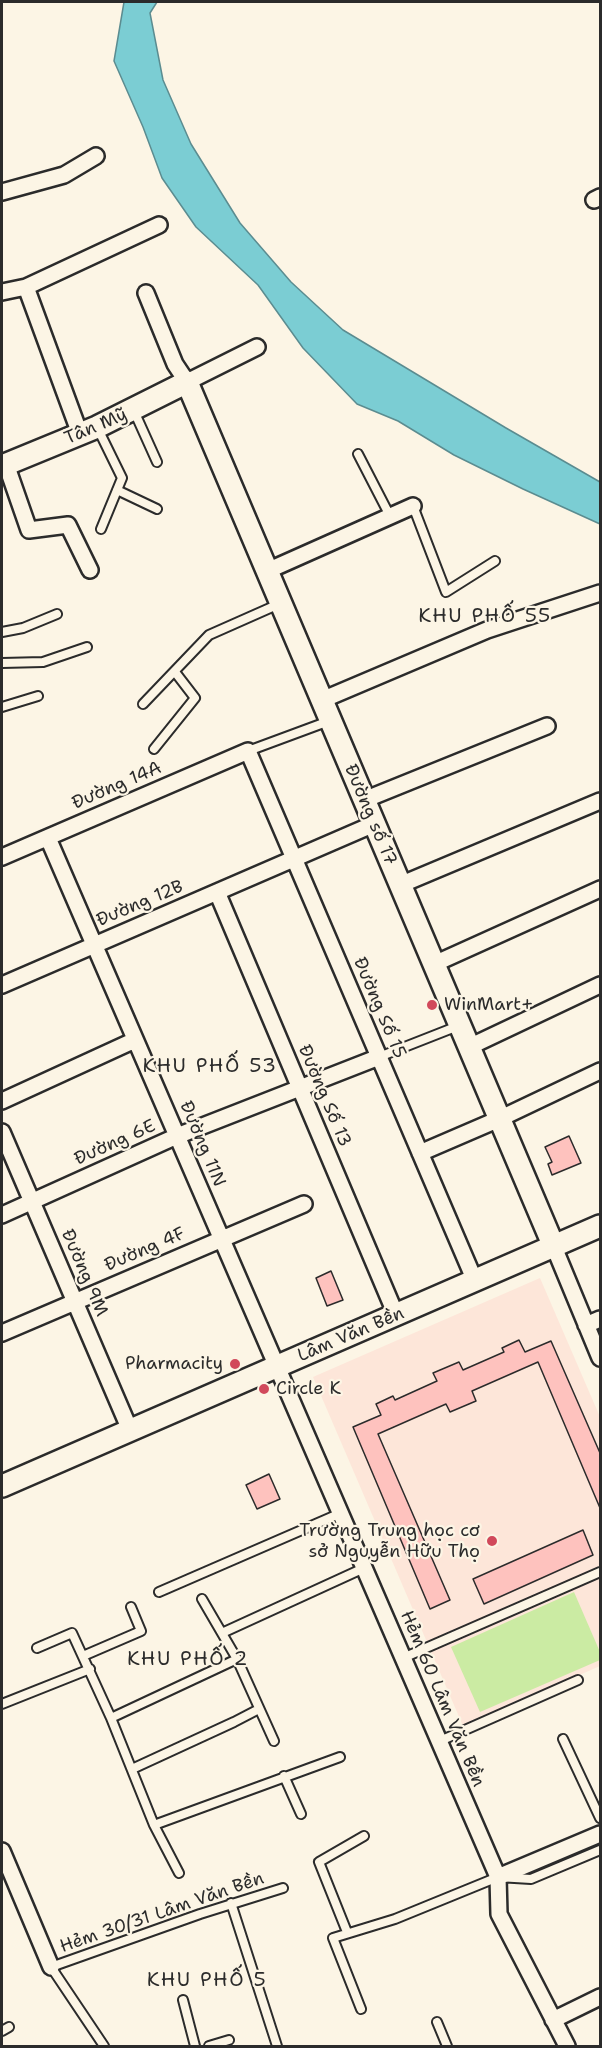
<!DOCTYPE html>
<html>
<head>
<meta charset="utf-8">
<style>
  body { margin:0 }
  #map { position:relative; width:602px; height:2048px; overflow:hidden; background:#fcf5e5; font-family:"Shantell Sans",sans-serif }
  canvas { display:block }
  .frame { position:absolute; inset:0; border:3px solid #2b2b2b; pointer-events:none }
</style>
</head>
<body>
<div id="map">
<canvas width="602" height="2048"></canvas>
<div class="frame"></div>
</div>
<script>
const ctx = document.querySelector('canvas').getContext('2d');
ctx.lineJoin = 'round';
function fillPath(path, color) { ctx.fillStyle = color; ctx.fill(path, 'evenodd'); }
const shape = rows => new Path2D(rows.map(r => 'M' + r).join(''));
function trace(path, color, width, dash) { ctx.strokeStyle = color; ctx.lineWidth = width; ctx.lineCap = dash ? 'butt' : 'round'; ctx.setLineDash(dash || []); ctx.stroke(path); }
function label(font, color, halo, rows, align = 'center') {
  ctx.font = font + ' "Shantell Sans",sans-serif'; ctx.lineWidth = 4.5; ctx.setLineDash([]); ctx.textBaseline = 'middle'; ctx.strokeStyle = halo; ctx.fillStyle = color; for (const [text, x, y, turn = 0] of rows) {
    ctx.save(); ctx.translate(x, y); ctx.rotate((+turn || 0) * Math.PI / 180); ctx.textAlign = isNaN(turn) ? turn : align; if (halo) ctx.strokeText(text, 0, 0); ctx.fillText(text, 0, 0); ctx.restore();
  }
}
const built = shape([
  [540,1278,600,1417,600,1666,463,1726,313,1377]
]);
const green = shape([
  [574,1592,600,1652,600,1660,480,1712,451,1647]
]);
const water = shape([
  [124,2,157,2,150,13,163,80,191,144,240,223,291,282,343,330,506,428,600,482,600,524,523,489,454,455,398,421,357,404,303,348,258,285,196,227,162,178,143,127,114,61,124,2]
]);
const building = shape([
  [569,1136,581,1163,552,1175,548,1164,552,1162,545,1147,569,1136],
  [331,1271,343,1300,327,1306,316,1278,331,1271],
  [519,1340,525,1352,551,1341,600,1453,600,1508,538,1362,472,1391,476,1401,450,1412,446,1404,378,1434,450,1600,430,1609,353,1427,381,1415,376,1404,393,1396,395,1400,437,1381,433,1373,459,1362,463,1370,504,1352,502,1348,519,1340],
  [269,1474,280,1499,257,1509,246,1485,269,1474],
  [583,1530,593,1555,484,1604,473,1579,583,1530]
]);
const lane = shape([
  [134,411,157,462],
  [97,427,122,478,101,529],
  [358,454,390,516],
  [117,490,157,509],
  [413,506,446,592,495,561],
  [2,632,23,628,57,614],
  [2,663,43,662,87,647],
  [143,704,209,635,279,604],
  [2,707,38,696],
  [154,749,195,698,175,672],
  [248,751,329,721],
  [379,1057,458,1026],
  [159,1592,341,1513],
  [202,1599,237,1659,274,1741],
  [222,1633,364,1568],
  [37,1648,72,1633,111,1718,154,1825,179,1873],
  [83,1656,141,1631,131,1607],
  [403,1658,600,1572],
  [2,1704,90,1669],
  [111,1718,237,1659],
  [563,1739,600,1818],
  [440,1741,578,1680],
  [132,1769,234,1722,259,1709],
  [284,1776,301,1814],
  [154,1825,340,1757],
  [231,1903,277,2046],
  [347,1932,319,1862,364,1836],
  [183,2000,195,2046],
  [361,2009,333,1938,395,1919,498,1877,531,1879,600,1850],
  [437,2022,447,2046],
  [2,2031,9,2027],
  [104,2046,51,1967,200,1914,283,1888],
  [209,2046,229,2040]
]);
const street = shape([
  [2,192,64,175,96,156],
  [594,200,600,197],
  [26,287,80,434],
  [2,292,26,287,159,225],
  [146,293,175,364,187,382,257,347],
  [6,464,29,530,68,525,90,570],
  [267,571,413,506],
  [322,700,487,630,600,593],
  [364,800,547,726],
  [48,838,498,1877,499,1914,567,2046],
  [2,857,248,751,475,1281],
  [400,885,600,801],
  [217,892,396,1315],
  [434,964,600,889],
  [2,985,374,824],
  [469,1047,600,985],
  [2,1101,135,1040],
  [2,1132,130,1430],
  [420,1153,499,1119,600,1071],
  [2,1215,177,1136,379,1057],
  [554,1247,600,1358],
  [586,1325,600,1319],
  [2,1333,304,1204],
  [2,1851,51,1967],
  [498,1877,600,1834],
  [553,2020,600,1997]
]);
const secondary = shape([
  [2,466,97,427,187,382,554,1247],
  [2,1486,600,1226]
]);
const markers = [
  [432,1005,6,"#d1495b"],
  [235,1364,6,"#d1495b"],
  [264,1389,6,"#d1495b"],
  [492,1541,6,"#d1495b"]
];
const streetNames = [
  ["Tân Mỹ",96,427,-23],
  ["Đường 14A",117,786,-23],
  ["Đường số 17",370,815,67],
  ["Đường 12B",140,904,-23],
  ["Đường Số 15",379,1008,67],
  ["Đường Số 13",324,1096,67],
  ["Đường 6E",115,1143,-24],
  ["Đường 11N",202,1144,67],
  ["Đường 4F",145,1250,-23],
  ["Đường 9M",84,1273,67],
  ["Lâm Văn Bền",351,1335,-23],
  ["Hẻm 60 Lâm Văn Bền",442,1699,67],
  ["Hẻm 30/31 Lâm Văn Bền",162,1913,-19]
];
const poiNames = [
  ["WinMart+",444,1005],
  ["Pharmacity",223,1364,"right"],
  ["Circle K",276,1389],
  ["Trường Trung học cơ",480,1531,"right"],
  ["sở Nguyễn Hữu Thọ",480,1552,"right"]
];
const neighbourhoodNames = [
  ["KHU PHỐ 55",485,617],
  ["KHU PHỐ 53",210,1067],
  ["KHU PHỐ 2",188,1660],
  ["KHU PHỐ 5",207,1981]
];
fillPath(built, '#fde6d9');
fillPath(green, '#cbeba3');
fillPath(water, '#7bcdd3');
trace(water, '#5b8c90', 1.5);
fillPath(building, '#fec2be');
trace(building, '#2b2b2b', 1.5);
trace(lane, '#2b2b2b', 12);
trace(street, '#2b2b2b', 20);
trace(secondary, '#2b2b2b', 26);
trace(lane, '#fcf5e5', 8);
trace(street, '#fcf5e5', 15);
trace(secondary, '#fcf5e5', 21);
for (const [x, y, r, color] of markers) { const dot = new Path2D(); dot.arc(x, y, r, 0, 2 * Math.PI); ctx.fillStyle = color; ctx.fill(dot); trace(dot, '#fcf5e5', 2); }
label('18px', '#2b2b2b', '#fcf5e5', streetNames);
label('18px', '#2b2b2b', '#fcf5e5', poiNames, 'left');
ctx.letterSpacing = '1.5px';
label('20px', '#2b2b2b', '#fcf5e5', neighbourhoodNames);
ctx.letterSpacing = '0px';
</script>
</body>
</html>
